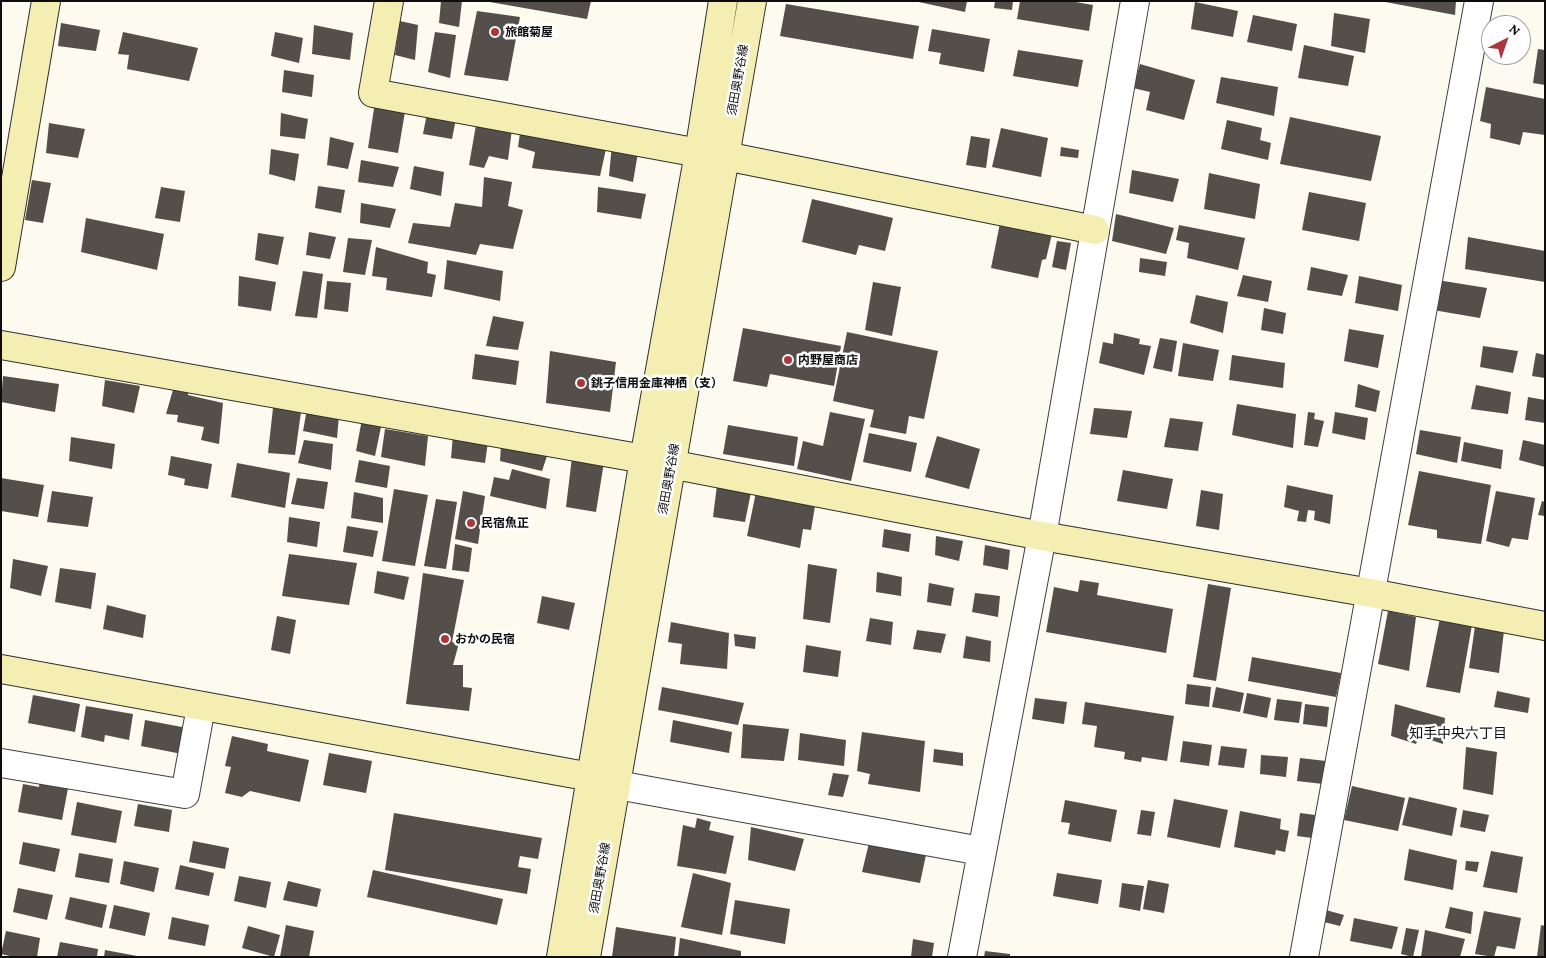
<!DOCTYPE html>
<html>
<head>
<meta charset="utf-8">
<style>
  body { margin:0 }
  #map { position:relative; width:1546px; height:958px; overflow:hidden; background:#fdfaef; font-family:"Crimson Pro",serif }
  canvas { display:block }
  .frame { position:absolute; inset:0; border:2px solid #0d0d0d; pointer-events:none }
  .north { position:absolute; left:1481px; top:15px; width:50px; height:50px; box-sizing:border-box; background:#fff; border:1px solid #9e9e9e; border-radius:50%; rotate:41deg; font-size:14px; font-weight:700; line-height:20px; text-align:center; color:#0d0d0d }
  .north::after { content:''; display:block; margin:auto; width:18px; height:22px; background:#ab373c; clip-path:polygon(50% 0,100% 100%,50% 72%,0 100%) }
</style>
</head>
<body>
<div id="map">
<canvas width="1546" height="958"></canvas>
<div class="frame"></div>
<div class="north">N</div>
</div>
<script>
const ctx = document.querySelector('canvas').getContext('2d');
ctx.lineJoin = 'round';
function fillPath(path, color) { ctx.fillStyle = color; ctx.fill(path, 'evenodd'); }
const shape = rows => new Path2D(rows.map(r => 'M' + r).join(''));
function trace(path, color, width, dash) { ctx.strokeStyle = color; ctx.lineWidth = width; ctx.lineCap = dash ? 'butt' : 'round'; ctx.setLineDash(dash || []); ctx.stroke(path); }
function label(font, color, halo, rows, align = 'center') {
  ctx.font = font + ' "Crimson Pro","Noto Sans JP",serif'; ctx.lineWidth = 5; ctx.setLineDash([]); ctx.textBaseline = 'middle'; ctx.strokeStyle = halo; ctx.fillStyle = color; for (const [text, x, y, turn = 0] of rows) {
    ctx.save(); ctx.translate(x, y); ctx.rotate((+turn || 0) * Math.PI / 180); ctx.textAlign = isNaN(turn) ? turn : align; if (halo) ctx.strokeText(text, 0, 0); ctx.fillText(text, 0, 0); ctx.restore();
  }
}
const building = shape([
  [441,1,462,1,459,27,439,23],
  [484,1,591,1,587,19],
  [914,1,967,1,965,12],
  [995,1,1013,1,1012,10,994,8],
  [1020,1,1070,1,1093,5,1089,31,1017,19],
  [1380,1,1456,1,1455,15],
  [1195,2,1238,11,1233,37,1191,29],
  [786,4,919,26,913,59,780,36],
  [477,11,520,17,508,81,464,75],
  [1334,13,1370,19,1365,53,1331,46],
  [1253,15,1297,24,1292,51,1247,42],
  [400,21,418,25,415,60,395,55],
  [61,23,100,30,96,51,58,46],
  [314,25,353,33,350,60,312,54],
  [932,29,990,39,984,72,939,64,941,53,928,51],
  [123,32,198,48,189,81,127,69,129,55,118,54],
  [275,32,303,38,299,63,271,56],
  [435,32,456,35,450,78,428,72],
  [1304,45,1354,56,1348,86,1298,78],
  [1538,49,1545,50,1545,85,1533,83],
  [1018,50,1083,60,1078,87,1013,76],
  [1140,64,1195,80,1184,120,1146,110,1150,92,1133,88],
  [284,70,314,75,312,97,282,92],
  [1221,77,1278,87,1274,116,1216,103],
  [1486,87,1545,99,1545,135,1523,132,1520,145,1490,138,1491,124,1480,121],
  [375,102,406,106,398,153,368,148],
  [428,108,457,113,452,139,423,134],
  [281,113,308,119,305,139,280,136],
  [1290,117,1381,136,1371,181,1280,164],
  [1227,120,1262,128,1260,140,1271,143,1268,160,1221,149],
  [49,123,85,129,78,158,46,153],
  [476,125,512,129,508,160,489,156,484,168,469,165],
  [521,126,608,140,600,176,532,168,535,152,518,147],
  [1001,128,1048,138,1041,177,992,167],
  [971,136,990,139,986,168,966,165],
  [330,137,354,143,348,169,327,165],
  [612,144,639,147,633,182,609,176],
  [1061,147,1079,150,1078,158,1060,156],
  [271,149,299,154,295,181,269,174],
  [361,160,399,167,393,187,358,182],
  [414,166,444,172,441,196,410,189],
  [1132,170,1179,179,1173,202,1129,193],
  [1209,173,1260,184,1255,219,1204,209],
  [484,177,512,182,508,206,523,210,513,249,480,244,476,255,408,243,413,223,450,227,455,203,482,207],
  [32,180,51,183,43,223,25,220],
  [318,186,345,190,341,213,315,208],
  [161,187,185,191,180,222,155,218],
  [598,187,646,194,641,219,597,212],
  [1309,192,1366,203,1359,241,1302,230],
  [812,199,893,218,885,251,859,245,856,255,802,242],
  [361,203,396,209,390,228,360,223],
  [1116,214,1174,228,1166,254,1112,241],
  [86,218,164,234,157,270,81,252],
  [1000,223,1052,234,1046,259,1042,260,1038,278,991,268],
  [1179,225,1245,238,1238,270,1187,258,1189,243,1176,240],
  [309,232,336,237,330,259,306,255],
  [258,233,284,237,278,265,255,260],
  [1468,237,1545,251,1545,282,1465,269],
  [348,238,372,240,365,275,343,272],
  [1057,241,1071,243,1066,270,1052,267],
  [376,247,428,262,427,273,436,275,432,297,386,290,387,278,372,276],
  [1140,258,1167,262,1165,276,1139,272],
  [447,260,503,271,500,301,444,289],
  [1311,267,1348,275,1342,296,1307,290],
  [303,271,323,274,317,318,295,316],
  [1243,275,1272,281,1268,302,1237,296],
  [239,276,276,282,271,311,238,306],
  [1359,276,1402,285,1398,311,1355,303],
  [1437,280,1487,288,1480,318,1433,310],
  [327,281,351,283,348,312,324,309],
  [873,282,901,287,892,336,865,330],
  [1196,295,1228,302,1223,333,1190,323],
  [1264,308,1286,313,1283,334,1261,330],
  [493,316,524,322,518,350,486,346],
  [743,328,841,346,834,386,770,374,767,387,733,381],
  [1349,329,1384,335,1378,368,1344,361],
  [847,332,938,351,924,419,909,416,906,434,870,427,874,410,833,401],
  [1114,333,1140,339,1139,344,1151,346,1144,375,1099,363,1103,342,1113,344],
  [1160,338,1177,341,1172,372,1153,368],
  [1183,343,1219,350,1213,381,1178,376],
  [1483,346,1518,351,1513,373,1480,367],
  [550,351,616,362,610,412,546,403],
  [1536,353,1545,355,1545,378,1532,376],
  [475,354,519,361,516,385,472,379],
  [1232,355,1285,363,1283,388,1229,380],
  [3,376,59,384,55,412,1,402],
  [105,380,140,386,134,413,102,406],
  [175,383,189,386,188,395,223,403,219,444,201,440,204,427,177,422,178,415,166,414],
  [1358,384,1380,391,1376,412,1355,407],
  [1476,385,1511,392,1508,414,1471,409],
  [1528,397,1545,400,1545,423,1525,420],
  [1237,404,1296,414,1293,448,1232,435],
  [273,408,301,412,295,455,268,453],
  [1094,408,1132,411,1127,438,1090,434],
  [307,409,339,415,337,438,303,431],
  [830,412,865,419,851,481,797,469,803,441,823,446],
  [1308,412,1315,413,1314,419,1324,421,1318,447,1304,445],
  [1335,412,1368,418,1365,440,1332,433],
  [1170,418,1203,422,1198,451,1164,447],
  [362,419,382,422,375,456,356,451],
  [728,425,798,437,794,466,723,454],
  [385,429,428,436,425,466,381,457],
  [1420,430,1461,437,1457,463,1416,454],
  [869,433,917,443,911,472,863,462],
  [453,435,488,442,485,463,451,458],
  [937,436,980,449,969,489,925,477],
  [71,437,115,444,112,469,69,461],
  [304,440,333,444,331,470,298,463],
  [1523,440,1545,445,1545,467,1519,460],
  [1464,442,1503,450,1501,469,1461,461],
  [501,445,547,456,542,471,500,461],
  [171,456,212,464,208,489,184,485,185,479,168,475],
  [572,457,604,462,596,512,566,507],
  [359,460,390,466,387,488,355,482],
  [237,463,290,473,285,508,231,497],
  [512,469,550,479,546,509,490,496,494,477,509,480],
  [1123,470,1173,479,1167,509,1117,501],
  [1419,471,1491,485,1481,544,1437,538,1437,530,1408,525],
  [1,478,44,485,38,517,1,511],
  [297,478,328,482,324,509,291,504],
  [717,485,751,492,745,522,713,517],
  [1287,485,1333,495,1330,524,1314,520,1315,511,1308,510,1306,522,1297,521,1299,511,1284,507],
  [394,489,428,495,415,566,382,561],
  [1201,490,1223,494,1219,530,1196,526],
  [52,491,93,497,88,527,47,522],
  [463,491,485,496,478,544,455,539],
  [1496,491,1535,498,1528,540,1512,538,1509,547,1486,541],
  [354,492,383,498,383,523,351,518],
  [756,492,815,506,811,530,803,529,800,548,747,536],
  [436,499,457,502,446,569,424,566],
  [1542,501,1545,502,1545,516,1538,515],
  [289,517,320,522,317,547,287,542],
  [347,526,378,531,373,557,343,552],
  [884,529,911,534,909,552,882,547],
  [936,536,963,541,959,561,935,555],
  [455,544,472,548,469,572,452,570],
  [985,545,1010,550,1008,570,983,565],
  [289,554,357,563,349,605,282,596],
  [13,559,48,566,41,596,10,588],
  [808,564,837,569,830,623,803,619],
  [60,568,96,573,91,609,55,602],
  [377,571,409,577,404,600,374,593],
  [877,572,902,577,901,596,876,592],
  [423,573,464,580,452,642,459,643,453,665,463,665,463,687,472,688,469,711,406,704],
  [1080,580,1099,583,1097,595,1173,609,1166,653,1046,632,1054,587,1078,592],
  [929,583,954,588,951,606,927,602],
  [1208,584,1231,588,1216,681,1193,677],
  [975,593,1000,596,998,617,972,612],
  [542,596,575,603,569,630,537,623],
  [107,605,146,615,143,638,103,629],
  [1388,611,1416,617,1409,671,1378,664],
  [277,616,296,620,290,654,271,650],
  [870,618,893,622,891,645,866,641],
  [1440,618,1472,625,1460,693,1426,687],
  [671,622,729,633,727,669,680,664,682,644,668,642],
  [1475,626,1504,631,1499,673,1469,668],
  [917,630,946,634,941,653,913,649],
  [734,634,756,637,755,649,735,646],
  [966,636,991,641,990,662,963,658],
  [806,645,841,651,838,677,803,672],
  [1252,657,1341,673,1336,697,1248,681],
  [1187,684,1211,687,1209,707,1185,704],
  [662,687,744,703,738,725,658,710],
  [1216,687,1244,693,1240,712,1212,707],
  [1497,691,1530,698,1528,713,1494,707],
  [1247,693,1271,698,1267,718,1243,713],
  [33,695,80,704,75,732,28,723],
  [1035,698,1067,702,1064,724,1032,719],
  [1277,699,1302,702,1299,723,1274,720],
  [1085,702,1174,716,1167,761,1142,757,1141,762,1124,759,1125,752,1094,747,1097,726,1082,724],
  [1305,704,1329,707,1327,727,1303,724],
  [1395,704,1445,718,1443,744,1419,736,1416,744,1391,736],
  [86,706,133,714,129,740,105,735,104,742,81,737],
  [145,720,187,728,182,754,141,746],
  [673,720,732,732,729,753,670,742],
  [743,724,789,729,784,761,741,758],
  [862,732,925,741,920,792,868,784,870,774,857,771],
  [800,733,846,740,844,766,798,760],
  [232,736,268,744,267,751,309,760,300,802,250,791,242,797,225,793,231,767,225,766],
  [1183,741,1212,745,1209,766,1180,762],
  [1221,746,1247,749,1244,768,1218,765],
  [1466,747,1497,752,1493,795,1463,789],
  [934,749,963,753,963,766,933,762],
  [329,753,372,761,366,793,323,785],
  [1261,755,1288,757,1286,777,1260,774],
  [1300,758,1326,761,1323,784,1297,781],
  [833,773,849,775,843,797,828,795],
  [40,778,69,783,62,820,18,812,23,784,39,787],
  [1352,786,1405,798,1398,831,1344,820],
  [1409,797,1457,808,1452,836,1402,825],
  [1174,799,1228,810,1220,848,1167,837],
  [1065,800,1117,810,1111,842,1068,834,1070,823,1061,822],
  [77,802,122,811,116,843,71,835],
  [138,804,172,810,169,832,134,826],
  [1141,810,1155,812,1151,836,1137,834],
  [1463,810,1489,815,1485,832,1460,827],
  [1240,811,1281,819,1280,829,1289,831,1285,852,1276,850,1275,855,1234,847],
  [394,813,542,838,538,859,520,856,518,867,531,869,527,894,385,870],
  [1300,813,1315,815,1312,838,1297,836],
  [697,818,711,822,709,830,734,836,726,874,677,866,683,825,695,828],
  [751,827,804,839,795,871,748,860],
  [193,841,229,848,225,869,189,862],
  [23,842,60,849,55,872,19,864],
  [869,843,926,855,920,883,862,872],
  [1409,849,1457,860,1453,890,1404,880],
  [1491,851,1523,857,1517,893,1483,887],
  [79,853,113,859,109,883,75,877],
  [124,861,159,868,154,892,120,884],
  [1466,861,1479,862,1477,872,1465,870],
  [180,865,214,873,209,896,175,889],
  [373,870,503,899,497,925,367,897],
  [693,873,731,883,722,935,681,927],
  [1057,873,1102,880,1098,904,1053,896],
  [239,876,271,882,266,908,234,901],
  [1148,880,1169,884,1164,913,1143,909],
  [288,881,321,889,317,907,283,900],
  [1122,883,1144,886,1140,911,1119,907],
  [18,888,53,895,47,920,13,912],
  [70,897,107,905,102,928,65,919],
  [735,900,790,909,785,944,730,934],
  [114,905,150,913,145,936,109,928],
  [1450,907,1473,912,1471,934,1445,928],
  [1322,909,1344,915,1340,926,1320,921],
  [1484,911,1521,918,1515,949,1497,946,1494,957,1475,954],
  [172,917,209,925,205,946,168,939],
  [1354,918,1398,927,1392,949,1350,941],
  [286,925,314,931,309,957,280,957],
  [1541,925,1545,926,1545,957,1537,957],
  [248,926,280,935,274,957,242,948],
  [616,927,676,937,674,957,612,957],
  [1406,928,1419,930,1413,957,1401,954],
  [1425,930,1465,939,1460,957,1421,957],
  [6,931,40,938,37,957,14,957,1,954],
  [680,938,741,951,741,957,678,957],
  [913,939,934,943,932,957,911,957],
  [60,942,98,949,97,957,57,957],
  [105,950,137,956,137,957,104,957],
  [985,951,1010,954,1010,957,984,957]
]);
const street = shape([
  [1,763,185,794,201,707],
  [617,785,981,851],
  [962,957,1042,536,1135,1],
  [1304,957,1479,1]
]);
const secondary = shape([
  [389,1,373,93,699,153,725,156,1095,230],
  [1,267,46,1],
  [1,345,644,459,1042,536,1371,593,1545,626],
  [1,669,591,777],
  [561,957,644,459,699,153,723,1],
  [586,957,752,1]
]);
const markers = [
  [495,32,5,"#ab373c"],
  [788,360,5,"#ab373c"],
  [581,383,5,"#ab373c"],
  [471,523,5,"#ab373c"],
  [445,639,5,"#ab373c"]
];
const poiNames = [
  ["旅館菊屋",505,32],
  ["内野屋商店",798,360],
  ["銚子信用金庫神栖（支）",591,383],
  ["民宿魚正",481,523],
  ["おかの民宿",455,639]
];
const streetNames = [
  ["須田奥野谷線",738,80,-80],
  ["須田奥野谷線",669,479,-80],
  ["須田奥野谷線",600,878,-80]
];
const neighbourhoodNames = [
  ["知手中央六丁目",1458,734]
];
fillPath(building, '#544f4b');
trace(street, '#404040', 30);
trace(secondary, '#2f2f2f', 30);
trace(street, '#fff', 28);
trace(secondary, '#f5eeb3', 28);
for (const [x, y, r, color] of markers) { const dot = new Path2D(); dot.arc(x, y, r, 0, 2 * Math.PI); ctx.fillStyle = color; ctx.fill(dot); trace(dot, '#fff', 2); }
label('bold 12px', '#0d0d0d', '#fff', poiNames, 'left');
label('12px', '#0d0d0d', '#fff', streetNames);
label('14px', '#0d0d0d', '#fff', neighbourhoodNames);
</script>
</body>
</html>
